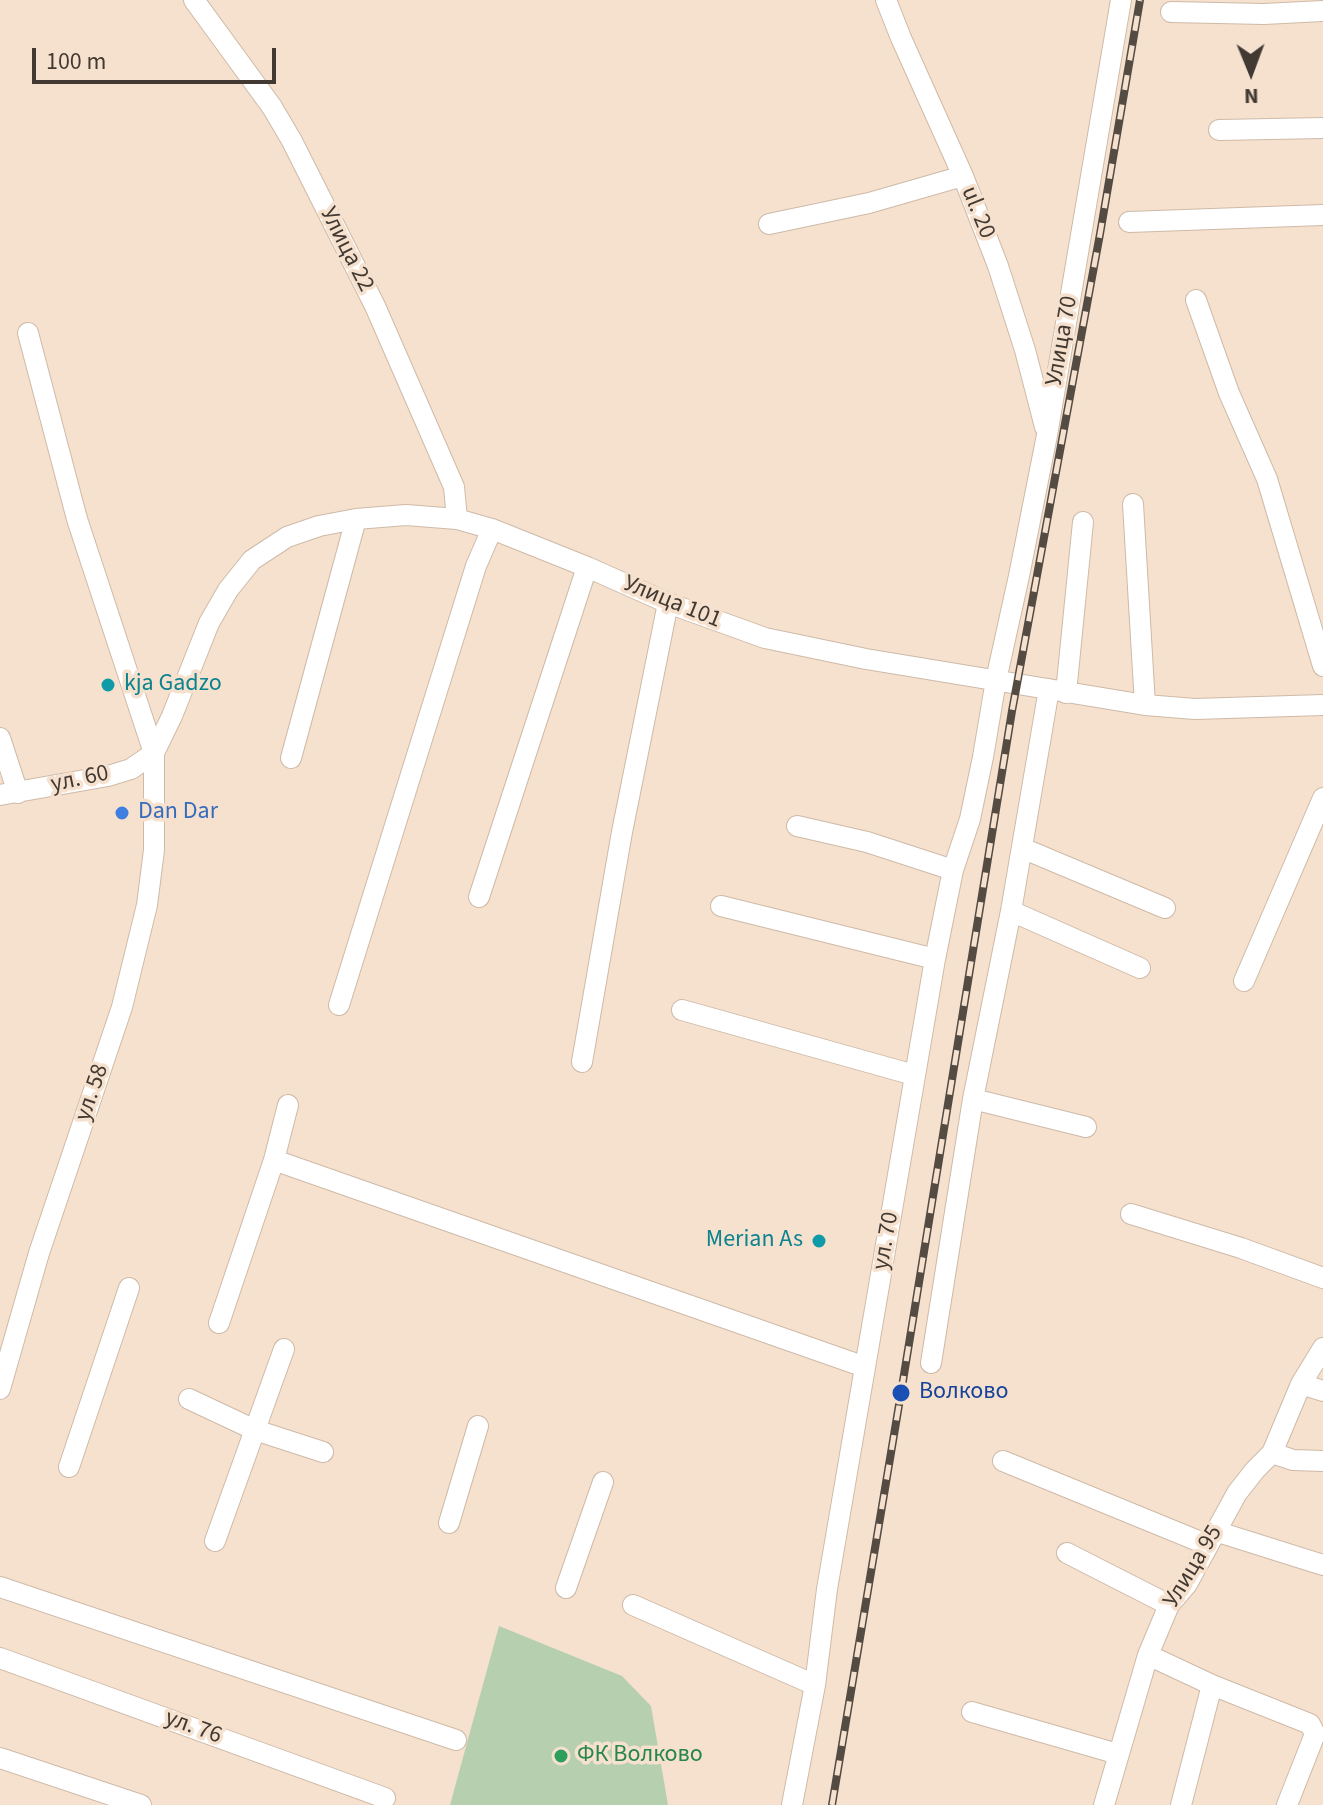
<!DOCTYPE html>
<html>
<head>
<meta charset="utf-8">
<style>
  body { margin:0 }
  #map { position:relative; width:1323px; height:1805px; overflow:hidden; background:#f6e1ce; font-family:"Source Sans 3",sans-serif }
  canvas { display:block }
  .north { position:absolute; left:1211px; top:32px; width:80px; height:80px; -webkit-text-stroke:6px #f6e1ce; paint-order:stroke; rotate:179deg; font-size:22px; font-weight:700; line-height:32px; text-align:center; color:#413932 }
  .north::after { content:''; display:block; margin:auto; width:28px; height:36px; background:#413932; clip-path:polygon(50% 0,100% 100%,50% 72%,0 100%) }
  .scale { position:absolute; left:32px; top:48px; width:244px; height:36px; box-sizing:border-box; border:4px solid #413932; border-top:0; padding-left:10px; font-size:24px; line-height:28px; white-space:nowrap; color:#413932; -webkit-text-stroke:6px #f6e1ce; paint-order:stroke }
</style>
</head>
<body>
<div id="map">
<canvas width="1323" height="1805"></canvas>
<div class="north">N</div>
<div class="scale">100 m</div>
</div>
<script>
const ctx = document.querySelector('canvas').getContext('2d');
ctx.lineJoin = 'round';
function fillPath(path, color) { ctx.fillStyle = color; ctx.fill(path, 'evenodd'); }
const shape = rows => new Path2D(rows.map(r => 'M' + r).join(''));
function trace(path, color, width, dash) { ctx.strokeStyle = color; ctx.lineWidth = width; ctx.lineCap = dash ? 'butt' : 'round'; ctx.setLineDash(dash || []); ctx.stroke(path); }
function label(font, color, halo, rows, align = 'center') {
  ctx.font = font + ' "Source Sans 3",sans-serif'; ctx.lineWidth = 7; ctx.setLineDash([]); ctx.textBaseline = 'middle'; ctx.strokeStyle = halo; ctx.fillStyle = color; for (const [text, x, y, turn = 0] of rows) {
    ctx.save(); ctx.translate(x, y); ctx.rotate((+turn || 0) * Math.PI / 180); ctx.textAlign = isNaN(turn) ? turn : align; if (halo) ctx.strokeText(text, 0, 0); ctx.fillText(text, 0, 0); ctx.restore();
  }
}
const green = shape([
  [499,1626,622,1676,651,1706,668,1805,450,1805]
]);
const minor = shape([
  [194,0,272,107,292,141,375,306,454,487,457,519],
  [886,0,901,38,963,176,998,266,1025,350,1045,427],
  [1171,12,1264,14,1323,11],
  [1219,130,1323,128],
  [1129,222,1323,215],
  [769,224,869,203,963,176],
  [1196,300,1229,393,1267,479,1323,666],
  [1133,504,1145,705],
  [1066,693,1083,522],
  [0,738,18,793],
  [291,758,356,519],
  [0,795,108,776,131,769,154,753,172,716,209,623,228,590,252,560,287,537,319,526,356,519,406,515,457,519,492,529,587,567,668,603,765,638,866,659,1145,705,1195,709,1323,705],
  [797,826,867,842,953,870],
  [1022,848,1165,908],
  [479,897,587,567],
  [721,906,935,959],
  [1011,911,1140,968],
  [1244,981,1323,798],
  [339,1005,476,566,492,529],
  [682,1010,914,1075],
  [582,1062,622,832,668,603],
  [973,1099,1086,1127],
  [274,1160,865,1367],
  [1131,1214,1241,1248,1323,1278],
  [219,1323,274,1160,288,1105],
  [931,1363,973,1099,1011,911,1049,689],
  [1301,1384,1323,1391],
  [0,1389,39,1253,122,1007,147,905,154,850,154,753,77,519,28,333],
  [189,1399,255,1430,323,1452],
  [1272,1453,1293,1460,1323,1461],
  [1003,1461,1208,1545],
  [69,1467,129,1288],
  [449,1523,478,1426],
  [1215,1531,1323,1565],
  [215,1541,284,1349],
  [1067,1553,1169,1605],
  [0,1587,456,1740],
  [566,1588,603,1482],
  [633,1605,815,1685],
  [1148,1655,1212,1685,1310,1724,1315,1734,1287,1805],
  [0,1658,385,1798],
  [972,1712,1118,1754],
  [0,1758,141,1805],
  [792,1805,815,1685,827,1589,935,959,953,870,970,819,983,757,996,680,1019,576,1047,435,1121,0],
  [1104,1805,1148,1655,1169,1605,1187,1584,1237,1493,1255,1470,1272,1453,1301,1384,1323,1348],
  [1181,1805,1212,1685]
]);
const rail = shape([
  [832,1805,901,1393,1012,711,1100,234,1140,0]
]);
const markers = [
  [108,685,8,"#0f9aa8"],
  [122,813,8,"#3f7fe0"],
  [819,1241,8,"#0f9aa8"],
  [901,1393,10,"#1a4fb4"],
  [561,1756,8,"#2e9e5b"]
];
const streetNames = [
  ["ul. 20",977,213,68],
  ["Улица 22",346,250,63],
  ["Улица 70",1063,341,-80],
  ["Улица 101",672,603,22],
  ["ул. 60",80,780,-12],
  ["ул. 58",93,1093,-71],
  ["ул. 70",887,1241,-80],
  ["Улица 95",1194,1567,-59],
  ["ул. 76",193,1728,20]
];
const cultureNames = [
  ["kja Gadzo",124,685],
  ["Merian As",803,1241,"right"]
];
const shopNames = [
  ["Dan Dar",138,813]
];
const transitNames = [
  ["Волково",919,1393]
];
const leisureNames = [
  ["ФК Волково",577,1756]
];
fillPath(green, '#b6cfaf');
trace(minor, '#cebaa8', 22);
trace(minor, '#fff', 20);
trace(rail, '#544b43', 8);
trace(rail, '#f6e1ce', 5, [15]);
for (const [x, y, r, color] of markers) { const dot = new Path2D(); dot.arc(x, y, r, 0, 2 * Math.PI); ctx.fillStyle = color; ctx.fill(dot); trace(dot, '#f6e1ce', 3); }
label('24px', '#413932', '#f6e1ce', streetNames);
label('24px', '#0d838f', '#f6e1ce', cultureNames, 'left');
label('24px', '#366cbe', '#f6e1ce', shopNames, 'left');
label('24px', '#164399', '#f6e1ce', transitNames, 'left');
label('24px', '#27864d', '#f6e1ce', leisureNames, 'left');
</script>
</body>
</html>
